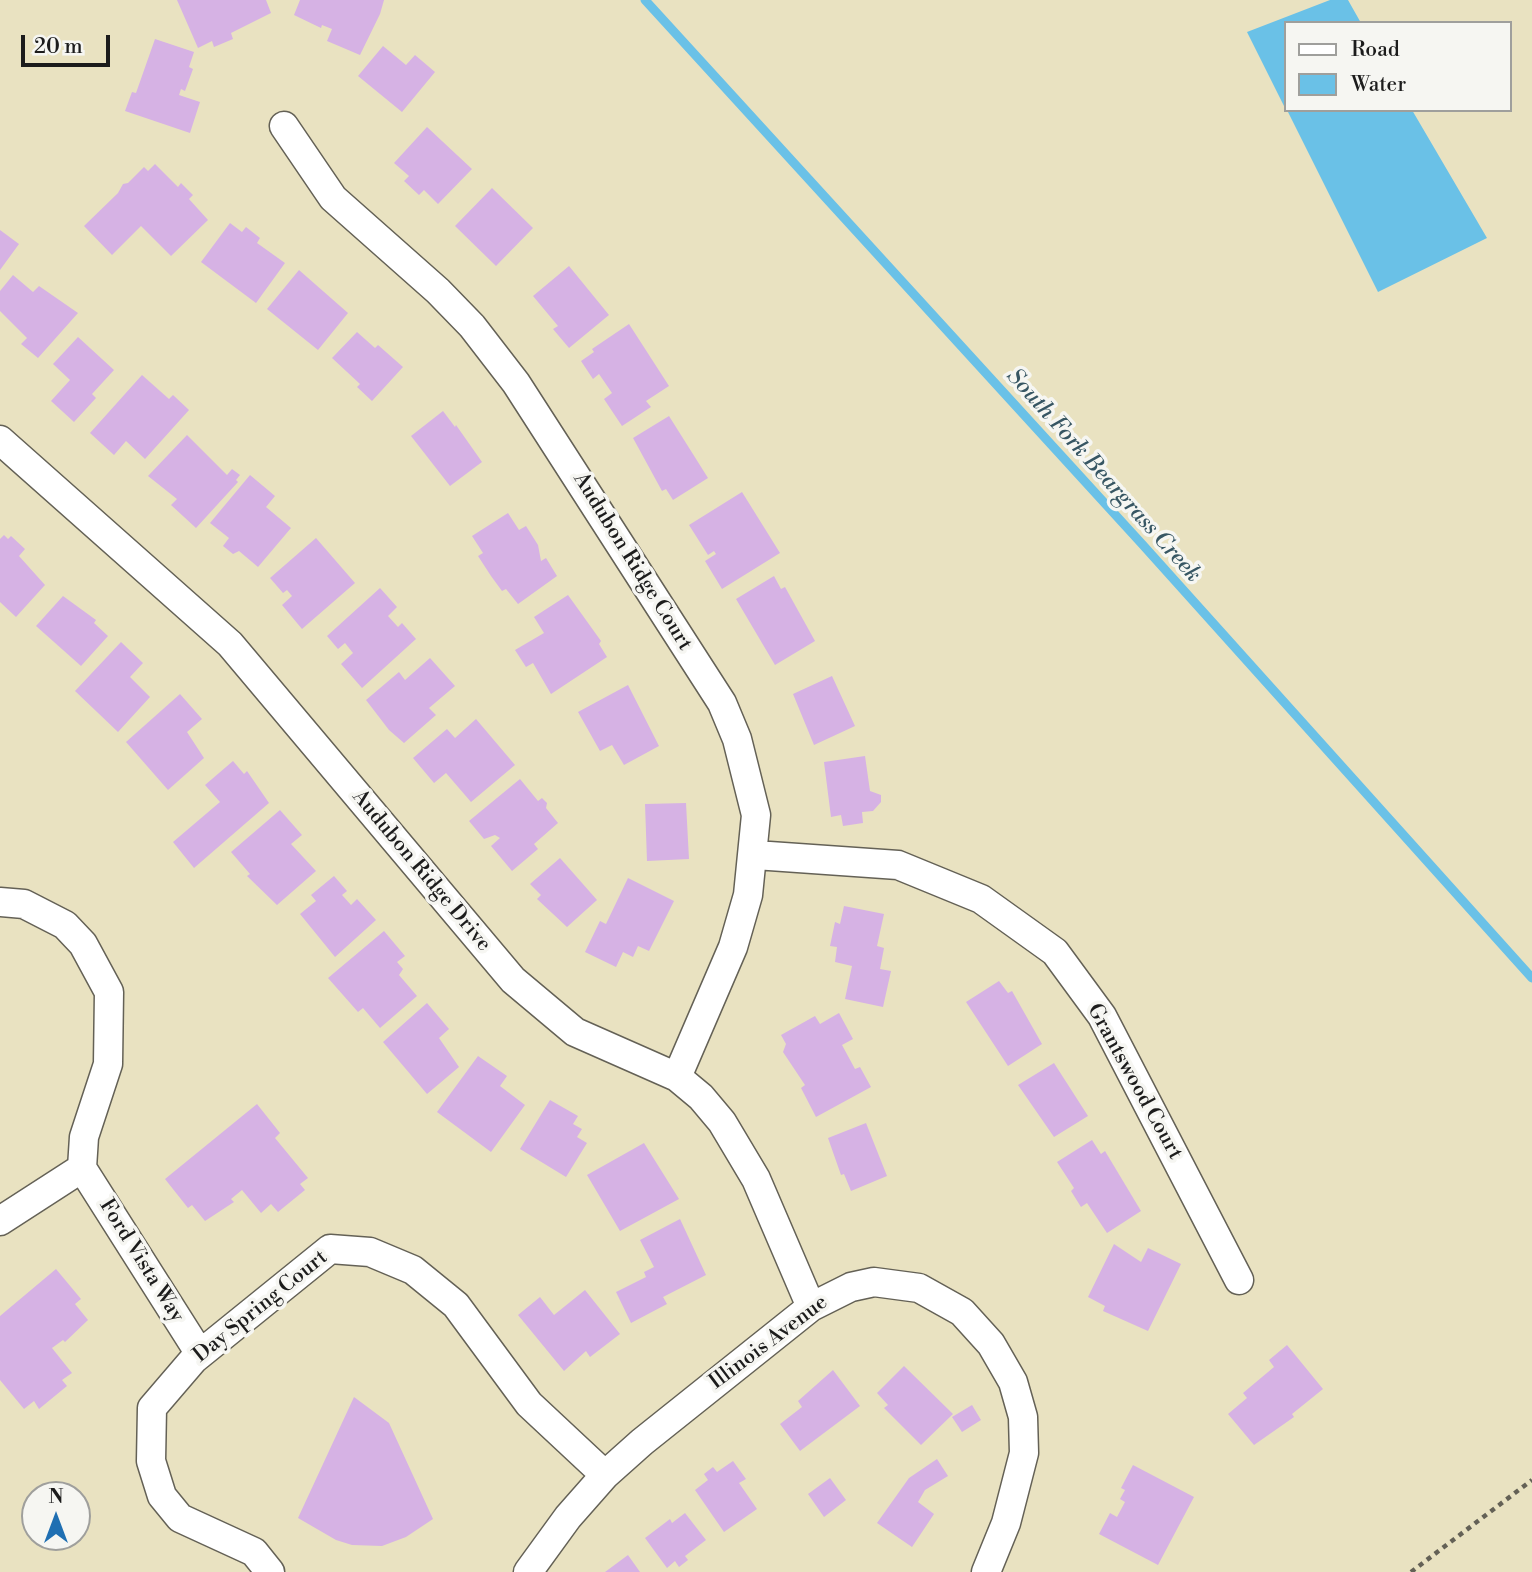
<!DOCTYPE html>
<html>
<head>
<meta charset="utf-8">
<style>
  body { margin:0 }
  #map { position:relative; width:1532px; height:1572px; overflow:hidden; background:#e9e2c1; font-family:"Libre Bodoni",serif }
  canvas { display:block }
  .legend { position:absolute; left:1284px; top:21px; width:228px; height:91px; box-sizing:border-box; background:#f6f6f2; border:2px solid #9f9f9c; margin:0; padding:9px 12px; list-style:none; font-size:21px; color:#1c1c1c }
  .legend li { display:flex; align-items:center; gap:14px; height:35px }
  .legend b { width:35px; border:2px solid #9f9f9c }
  .north { position:absolute; left:21px; top:1481px; width:70px; height:70px; box-sizing:border-box; background:#f6f6f2; border:2px solid #9f9f9c; border-radius:50%; rotate:0deg; font-size:19px; font-weight:700; line-height:28px; text-align:center; color:#1c1c1c }
  .north::after { content:''; display:block; margin:auto; width:24px; height:32px; background:#1f6fb2; clip-path:polygon(50% 0,100% 100%,50% 72%,0 100%) }
  .scale { position:absolute; left:21px; top:35px; width:89px; height:32px; box-sizing:border-box; border:4px solid #1c1c1c; border-top:0; padding-left:9px; font-size:21px; line-height:24px; white-space:nowrap; color:#1c1c1c; -webkit-text-stroke:5px #f6f6f2; paint-order:stroke }
</style>
</head>
<body>
<div id="map">
<canvas width="1532" height="1572"></canvas>
<ul class="legend">
<li><b style="height:9px;background:#fff"></b>Road</li>
<li><b style="height:19px;background:#6ac1e7"></b>Water</li>
</ul>
<div class="north">N</div>
<div class="scale">20 m</div>
</div>
<script>
const ctx = document.querySelector('canvas').getContext('2d');
ctx.lineJoin = 'round';
function fillPath(path, color) { ctx.fillStyle = color; ctx.fill(path, 'evenodd'); }
const shape = rows => new Path2D(rows.map(r => 'M' + r).join(''));
function trace(path, color, width, dash) { ctx.strokeStyle = color; ctx.lineWidth = width; ctx.lineCap = dash ? 'butt' : 'round'; ctx.setLineDash(dash || []); ctx.stroke(path); }
function label(font, color, halo, rows, align = 'center') {
  ctx.font = font + ' "Libre Bodoni",serif'; ctx.lineWidth = 7; ctx.setLineDash([]); ctx.textBaseline = 'middle'; ctx.strokeStyle = halo; ctx.fillStyle = color; for (const [text, x, y, turn = 0] of rows) {
    ctx.save(); ctx.translate(x, y); ctx.rotate((+turn || 0) * Math.PI / 180); ctx.textAlign = isNaN(turn) ? turn : align; if (halo) ctx.strokeText(text, 0, 0); ctx.fillText(text, 0, 0); ctx.restore();
  }
}
const water = shape([
  [1330,0,1348,0,1361,23,1285,23,1285,108,1247,32],
  [1287,110,1412,110,1487,238,1378,292]
]);
const stream = shape([
  [645,0,1142,544,1532,978]
]);
const building = shape([
  [177,0,266,0,271,13,231,33,233,39,214,47,212,41,198,48],
  [300,0,384,0,380,14,360,55,327,41,332,29,322,25,321,28,294,15],
  [155,39,194,52,189,67,193,69,185,91,181,89,179,95,200,102,190,133,125,111,132,92,136,93],
  [383,46,406,65,415,55,435,72,402,112,358,76],
  [427,127,472,169,438,204,424,190,419,195,404,181,409,176,394,163],
  [155,164,178,187,181,183,193,195,189,199,208,220,171,256,141,226,112,255,84,226,118,193,123,184,128,183,144,167,148,171],
  [492,188,533,228,496,266,455,226],
  [230,223,242,232,246,227,260,238,257,243,285,263,256,303,201,262],
  [0,230,19,244,0,270],
  [569,266,609,315,569,348,553,329,558,326,533,296],
  [299,270,348,313,318,350,267,309],
  [13,275,33,292,39,286,78,313,38,358,21,344,27,338,0,311,0,291],
  [629,324,669,386,646,401,651,407,622,426,604,399,612,393,599,374,593,379,581,361,594,352,592,349],
  [357,332,375,348,378,345,403,367,372,401,357,387,360,384,332,358],
  [78,337,114,370,92,394,96,398,74,422,51,401,70,380,53,364],
  [142,375,169,399,173,395,189,410,145,459,126,441,114,455,90,433],
  [443,411,455,427,456,425,482,462,450,486,411,436],
  [669,416,708,478,673,500,666,489,662,491,633,438],
  [187,435,227,475,232,469,240,475,236,480,238,482,196,528,171,505,177,499,148,476],
  [250,475,275,496,266,507,291,528,258,567,239,551,233,554,223,546,229,538,210,523],
  [742,492,780,553,722,589,705,561,716,554,714,551,708,555,689,525],
  [508,513,519,530,526,526,538,545,541,561,546,558,557,576,518,604,506,589,502,591,491,576,478,556,483,553,472,536],
  [4,535,8,539,11,536,25,549,19,556,45,585,16,617,0,602,0,539],
  [316,538,355,583,302,629,282,605,292,596,287,590,283,593,270,578],
  [774,576,781,589,785,587,815,641,775,665,736,599],
  [380,588,397,607,388,616,398,627,402,623,416,639,362,688,341,664,353,653,345,643,338,649,327,636],
  [568,595,601,641,599,644,607,657,551,694,533,663,526,667,515,650,544,633,534,617],
  [63,596,96,620,94,623,108,636,81,666,36,626],
  [121,642,143,663,130,677,150,697,118,732,75,691],
  [430,658,455,686,429,708,436,715,404,743,389,730,366,700,399,672,405,680],
  [832,676,855,726,814,745,793,694],
  [628,685,659,746,624,765,612,745,600,751,578,712],
  [180,694,202,719,187,732,204,758,168,790,126,742],
  [476,719,515,765,471,802,446,773,434,783,413,758,447,729,455,738],
  [865,756,870,791,881,795,881,802,873,811,862,812,863,823,843,826,841,815,831,817,824,762],
  [233,761,244,774,247,771,269,803,194,868,173,842,220,802,205,785],
  [520,779,538,801,542,798,547,803,546,808,558,823,534,844,538,849,512,871,491,846,500,838,495,835,484,839,469,821],
  [686,803,689,859,647,861,645,804],
  [280,810,302,835,291,844,316,871,277,905,247,876,250,874,231,852],
  [560,858,597,900,567,927,537,899,541,895,530,884],
  [334,876,347,891,342,895,351,905,357,899,376,920,335,957,300,914,316,901,311,895],
  [628,878,674,901,649,951,638,946,633,957,623,952,616,967,585,952,600,921,606,924],
  [844,906,884,914,877,946,884,948,880,969,891,971,883,1007,845,999,852,966,835,962,837,947,830,946,835,922,840,924],
  [384,931,405,956,397,962,403,969,399,975,417,996,380,1028,363,1008,358,1012,328,978],
  [999,981,1008,993,1012,991,1042,1044,1008,1066,966,1002],
  [427,1003,449,1029,439,1038,459,1067,427,1094,383,1042],
  [839,1013,853,1039,842,1045,855,1069,860,1067,871,1087,816,1117,801,1088,805,1085,783,1052,786,1044,781,1035,815,1016,820,1024],
  [478,1056,507,1076,500,1086,525,1105,491,1152,437,1112],
  [1054,1063,1088,1116,1054,1137,1018,1085],
  [550,1100,578,1116,573,1124,582,1129,577,1137,587,1143,566,1177,520,1149],
  [257,1104,280,1133,275,1138,308,1178,300,1184,305,1190,278,1212,271,1204,261,1213,242,1190,231,1199,234,1202,205,1221,192,1205,188,1208,165,1179],
  [866,1123,887,1176,851,1191,844,1174,841,1175,828,1138],
  [1092,1140,1101,1154,1105,1151,1141,1211,1107,1233,1087,1203,1081,1207,1071,1191,1074,1188,1057,1162],
  [644,1143,679,1199,620,1231,587,1175],
  [680,1219,706,1275,663,1297,667,1304,631,1323,616,1292,646,1277,644,1272,654,1267,640,1240],
  [1114,1244,1141,1262,1148,1248,1181,1264,1148,1331,1103,1311,1105,1306,1088,1297],
  [56,1269,81,1299,75,1304,88,1320,65,1342,63,1340,52,1348,72,1373,62,1380,67,1386,39,1409,34,1401,24,1409,0,1380,0,1316],
  [585,1290,620,1334,590,1357,586,1351,564,1371,518,1315,540,1297,554,1315],
  [1287,1345,1323,1389,1292,1414,1294,1417,1254,1445,1228,1414,1247,1398,1243,1393,1274,1367,1269,1360],
  [904,1366,953,1414,921,1445,884,1408,888,1405,877,1393],
  [833,1370,860,1406,800,1451,780,1424,802,1407,798,1401],
  [354,1397,389,1423,433,1519,406,1537,382,1546,352,1545,336,1540,298,1518],
  [972,1405,981,1420,962,1432,952,1417],
  [937,1459,948,1476,925,1490,918,1502,934,1514,912,1547,877,1523,909,1478],
  [733,1461,746,1479,739,1483,757,1509,724,1532,695,1490,708,1480,704,1474,713,1467,717,1472],
  [1133,1465,1194,1497,1158,1565,1099,1534,1110,1513,1117,1517,1125,1502,1120,1499,1125,1490,1121,1488],
  [830,1478,846,1500,824,1517,808,1494],
  [685,1513,706,1540,685,1556,688,1560,679,1567,675,1561,667,1568,645,1538,670,1519,672,1523],
  [628,1555,640,1572,605,1572]
]);
const path = shape([
  [1411,1572,1532,1480]
]);
const minor = shape([
  [284,126,333,198,438,291,472,326,516,383,722,703,737,739,756,815,748,895,733,947,677,1077],
  [0,440,230,644,513,980,575,1032,677,1077,701,1097,722,1122,756,1179,811,1307],
  [755,855,898,865,981,899,1055,952,1102,1016,1239,1280],
  [0,902,24,904,65,925,83,944,109,992,108,1064,84,1137,82,1168,200,1354],
  [0,1221,82,1168],
  [270,1572,254,1552,180,1518,162,1496,151,1461,152,1408,194,1359,330,1249,370,1252,413,1270,456,1305,529,1404,605,1475],
  [528,1572,568,1517,605,1475,642,1442,811,1307,851,1287,874,1282,919,1288,962,1312,991,1344,1013,1382,1023,1417,1024,1453,1006,1523,986,1572]
]);
const streetNames = [
  ["Audubon Ridge Court",632,562,58],
  ["Audubon Ridge Drive",421,871,50],
  ["Grantswood Court",1134,1082,61],
  ["Ford Vista Way",141,1261,58],
  ["Day Spring Court",261,1307,-39],
  ["Illinois Avenue",769,1343,-37]
];
const waterNames = [
  ["South Fork Beargrass Creek",1103,476,48]
];
fillPath(water, '#6ac1e7');
trace(stream, '#6ac1e7', 9);
fillPath(building, '#d6b2e4');
trace(minor, '#646156', 31);
trace(path, '#646156', 4.5, [5, 5]);
trace(minor, '#fff', 28);
label('21px', '#1c1c1c', '#f6f6f2', streetNames);
label('italic 23px', '#375663', '#f6f6f2', waterNames);
</script>
</body>
</html>
